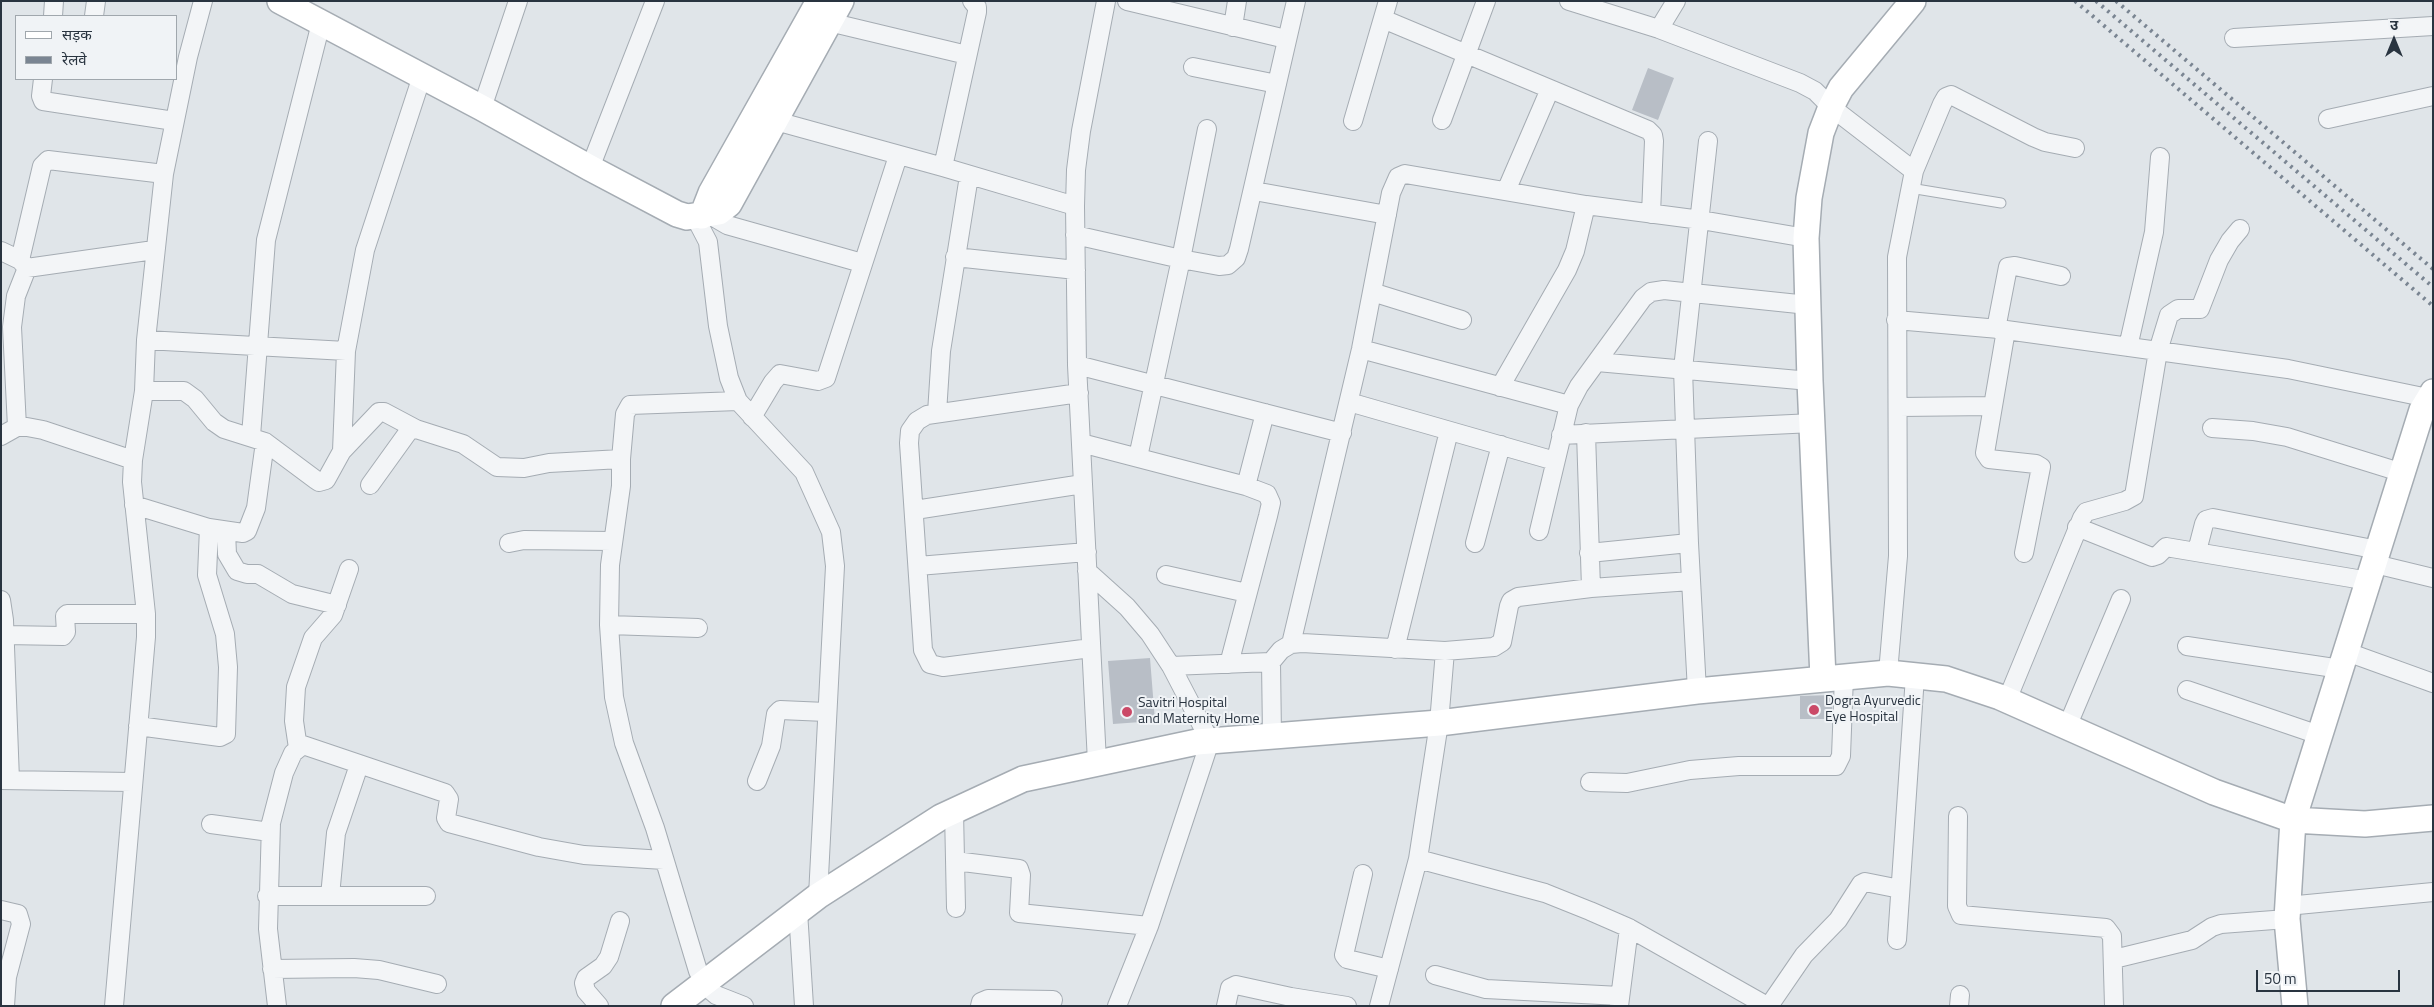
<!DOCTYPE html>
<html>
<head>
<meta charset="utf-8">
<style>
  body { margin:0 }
  #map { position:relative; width:2434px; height:1007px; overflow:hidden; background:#e0e5e9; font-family:"Titillium Web","Noto Sans Devanagari",sans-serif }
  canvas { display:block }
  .frame { position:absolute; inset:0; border:2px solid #293440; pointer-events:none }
  .legend { position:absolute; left:15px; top:15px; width:162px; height:65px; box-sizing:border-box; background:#f0f3f6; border:1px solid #a0a7ad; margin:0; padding:6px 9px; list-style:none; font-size:15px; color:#293440 }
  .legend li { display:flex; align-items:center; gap:10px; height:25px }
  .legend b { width:25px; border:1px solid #a0a7ad }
  .north { position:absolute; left:2369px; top:15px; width:50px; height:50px; -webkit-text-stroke:4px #f0f3f6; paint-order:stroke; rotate:0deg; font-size:14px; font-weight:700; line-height:20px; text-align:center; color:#293440 }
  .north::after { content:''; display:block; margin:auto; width:18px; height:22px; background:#293440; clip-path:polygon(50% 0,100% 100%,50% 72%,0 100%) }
  .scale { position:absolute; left:2256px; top:970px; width:144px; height:22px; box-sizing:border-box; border:2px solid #293440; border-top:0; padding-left:6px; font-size:15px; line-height:18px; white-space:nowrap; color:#293440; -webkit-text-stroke:4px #f0f3f6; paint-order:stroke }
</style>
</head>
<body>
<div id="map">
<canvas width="2434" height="1007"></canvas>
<div class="frame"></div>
<ul class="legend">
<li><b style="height:6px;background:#fff"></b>सड़क</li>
<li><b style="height:6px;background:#7a8592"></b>रेलवे</li>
</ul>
<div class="north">उ</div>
<div class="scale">50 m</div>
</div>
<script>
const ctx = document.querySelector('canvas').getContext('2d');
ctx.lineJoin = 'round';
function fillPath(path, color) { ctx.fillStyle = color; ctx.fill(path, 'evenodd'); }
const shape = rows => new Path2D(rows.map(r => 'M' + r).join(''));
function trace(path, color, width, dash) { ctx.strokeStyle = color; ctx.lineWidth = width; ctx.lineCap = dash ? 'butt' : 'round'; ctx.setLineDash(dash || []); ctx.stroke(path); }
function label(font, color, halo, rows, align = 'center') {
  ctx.font = font + ' "Titillium Web",sans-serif'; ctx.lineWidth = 4; ctx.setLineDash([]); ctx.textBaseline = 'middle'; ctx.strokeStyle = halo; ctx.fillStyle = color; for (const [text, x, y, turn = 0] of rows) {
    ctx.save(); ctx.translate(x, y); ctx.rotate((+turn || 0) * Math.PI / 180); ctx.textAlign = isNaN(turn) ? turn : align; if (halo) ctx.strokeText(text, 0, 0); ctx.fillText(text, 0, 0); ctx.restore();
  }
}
const building = shape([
  [1648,68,1674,78,1658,120,1632,110],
  [1150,658,1155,721,1113,724,1108,661],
  [1832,695,1832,719,1800,719,1800,696]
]);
const lane = shape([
  [1910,188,2001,203]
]);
const street = shape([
  [1127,1,1286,39],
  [1569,1,1659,29,1800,83,1815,91,1831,107,1914,171,1897,257,1898,556,1888,673],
  [53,16,54,1],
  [94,16,96,1],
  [1383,19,1648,130,1653,135,1654,141,1651,214],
  [829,22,967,55],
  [1233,27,1237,1],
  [1659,29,1676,1],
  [2234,38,2433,26],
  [1193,67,1277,84],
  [43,79,41,96,43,101,174,121],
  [482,108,518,1],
  [765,118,943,167,1075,206],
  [2328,119,2433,96],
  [1442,120,1486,1],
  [1353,121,1388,1],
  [943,167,977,12,977,7,972,1],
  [590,168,655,1],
  [1914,171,1942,104,1946,97,1951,95,2033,137,2045,142,2075,148],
  [1254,191,1387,215],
  [1506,191,1550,89],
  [705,208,710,215,727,225,862,263],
  [695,217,708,242,718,326,729,378,738,401,804,472,831,532,835,566,818,896],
  [1075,235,1181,259,1207,129],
  [1,251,20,260,27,268,154,250],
  [955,257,1076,270],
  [20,260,42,166,48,160,164,174],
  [1372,292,1462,320],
  [1896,320,1999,329,2288,369,2428,398],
  [1996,329,2008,267,2015,266,2061,276],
  [2006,330,1985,453,1989,459,2036,464,2041,467,2024,553],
  [146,340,346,351],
  [2128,347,2154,232,2160,157],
  [1361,349,1569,405],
  [1597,362,1810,381],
  [1077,365,1342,433],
  [1500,387,1567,270,1575,251,1586,205],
  [144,391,184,391,195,399,214,422,224,429,265,442,316,480,319,482,326,480,342,451,346,351,365,250,422,76],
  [1079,393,927,415,917,421,910,431,909,443,923,650,930,664,943,667,1091,648],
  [1349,402,1555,461],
  [1899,407,1993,406],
  [937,413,941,351,969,176],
  [752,417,773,382,780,374,818,381,826,378,898,156],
  [17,427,12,327,16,296,27,268],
  [2212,428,2253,431,2287,437,2403,473],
  [1586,433,1591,588],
  [1561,435,1813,423],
  [1,436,17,427,27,427,43,430,133,460],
  [251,436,266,240,321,23],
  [1081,443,1246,486,1267,494,1271,503,1268,516,1229,664],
  [342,451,379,412,384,412,416,429,463,444,497,467,524,468,549,463,621,459,625,414,630,405,738,401],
  [1138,457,1181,259,1219,266,1228,265,1236,258,1239,249,1296,1],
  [621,459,621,486,610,565,609,625,614,697,624,743,655,828,698,971,709,989,716,995,744,1006],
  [370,485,411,428],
  [1246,486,1265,413],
  [134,505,209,528,243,533,247,531,256,508,265,442],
  [915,510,1083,484],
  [2077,527,2152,557,2158,555,2166,547,2369,581],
  [1539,531,1569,405,1579,386,1643,298,1651,292,1664,290,1808,305],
  [226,532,227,554,237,571,247,574,258,574,292,594,337,605],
  [509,543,524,540,612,541],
  [1475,543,1501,445],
  [2197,551,2204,524,2206,520,2213,518,2378,550],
  [1589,553,1689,543],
  [2375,564,2433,578],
  [918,566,1087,552],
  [1087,571,1127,607,1150,634,1171,666,1210,741,1149,926,1117,1006],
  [1166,575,1247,593],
  [1,600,4,620,10,780],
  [609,625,698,628],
  [5,635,63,636,66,632,65,616,67,614,146,614],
  [1291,644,1361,349,1391,193,1398,177,1405,174,1586,205,1701,220,1806,238],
  [2187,646,2341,669],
  [1395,649,1449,431],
  [2347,652,2433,683],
  [1271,662,1272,736],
  [1171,666,1271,662,1281,650,1291,644,1302,643,1445,651,1494,647,1502,642,1509,606,1511,601,1518,597,1591,588,1691,581],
  [2187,690,2319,735],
  [1697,691,1689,543,1683,369,1708,141],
  [2007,700,2082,518,2086,512,2125,501,2134,496,2158,351,2169,315,2178,309,2200,309,2219,260,2230,241,2240,229],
  [138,726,220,737,226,734,228,667,225,634,207,575,209,528],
  [2067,727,2121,599],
  [298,748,294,721,296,687,313,638,333,615,349,569],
  [1097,762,1077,365,1075,206,1076,170,1081,131,1106,1],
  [1,780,132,782],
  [757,781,771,746,776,714,780,710,826,712],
  [1590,782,1627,783,1690,770,1739,766,1836,766,1841,756,1844,676],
  [954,811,956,908],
  [1958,816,1957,906,1961,915,2106,928,2112,936,2114,1006],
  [211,824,270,832],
  [1418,859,1545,893,1590,911,1629,928,1767,1006],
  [955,861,1019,869,1021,875,1019,913,1149,926],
  [1363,874,1344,955,1347,959,1389,969],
  [267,896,426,896],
  [330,896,336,833,359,765],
  [2287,906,2433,892],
  [1,910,18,914,21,924,7,977,5,1006],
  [798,911,804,1006],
  [1897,940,1915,676],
  [2114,959,2192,940,2212,927,2221,924,2287,919],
  [272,969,354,968,379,970,437,984],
  [1435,975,1486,989,1620,996],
  [114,1006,146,637,146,614,132,482,133,460,144,391,146,340,164,174,188,57,203,1],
  [277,1006,268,929,271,823,284,773,293,753,303,745,445,793,449,799,446,818,449,823,539,847,584,855,664,860],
  [599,1006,586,991,584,983,586,978,603,966,609,957,620,921],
  [980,1006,981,1002,988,999,1053,1000],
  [1226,1006,1230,988,1236,985,1291,997,1347,1006],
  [1379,1006,1418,859,1439,723,1445,651],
  [1619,1006,1629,928],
  [1769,1006,1804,955,1838,920,1861,884,1865,882,1900,889],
  [1959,1006,1960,995]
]);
const secondary = shape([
  [280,1,482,108,590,168,677,214,687,217,719,212,729,204,841,1],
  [702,216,711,193,819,1],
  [1823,678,1810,381,1806,238,1809,198,1821,133,1831,107,1841,88,1913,1],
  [674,1006,818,896,941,817,1023,779,1197,742,1439,723,1697,691,1888,673,1946,679,2000,697,2214,792,2293,820,2365,824,2433,818],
  [2295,1006,2287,919,2293,820,2422,410,2433,392]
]);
const rail = shape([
  [2075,1,2433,306],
  [2096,1,2433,287],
  [2116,1,2433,269]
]);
const markers = [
  [1814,710,6,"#cb4967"],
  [1127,712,6,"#cb4967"]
];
const poiNames = [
  ["Dogra Ayurvedic",1825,702],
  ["Eye Hospital",1825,718],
  ["Savitri Hospital",1138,704],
  ["and Maternity Home",1138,720]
];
fillPath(building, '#b8bec6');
trace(lane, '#a5acb3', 11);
trace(street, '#a5acb3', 20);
trace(secondary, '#a5acb3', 28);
trace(lane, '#f3f5f7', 9);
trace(street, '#f3f5f7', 18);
trace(secondary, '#fff', 25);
trace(rail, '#7a8592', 4, [2.5, 5]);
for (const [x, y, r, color] of markers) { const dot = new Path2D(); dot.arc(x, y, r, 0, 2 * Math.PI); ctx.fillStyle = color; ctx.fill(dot); trace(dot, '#f0f3f6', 2); }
label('14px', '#293440', '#f0f3f6', poiNames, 'left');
</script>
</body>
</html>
